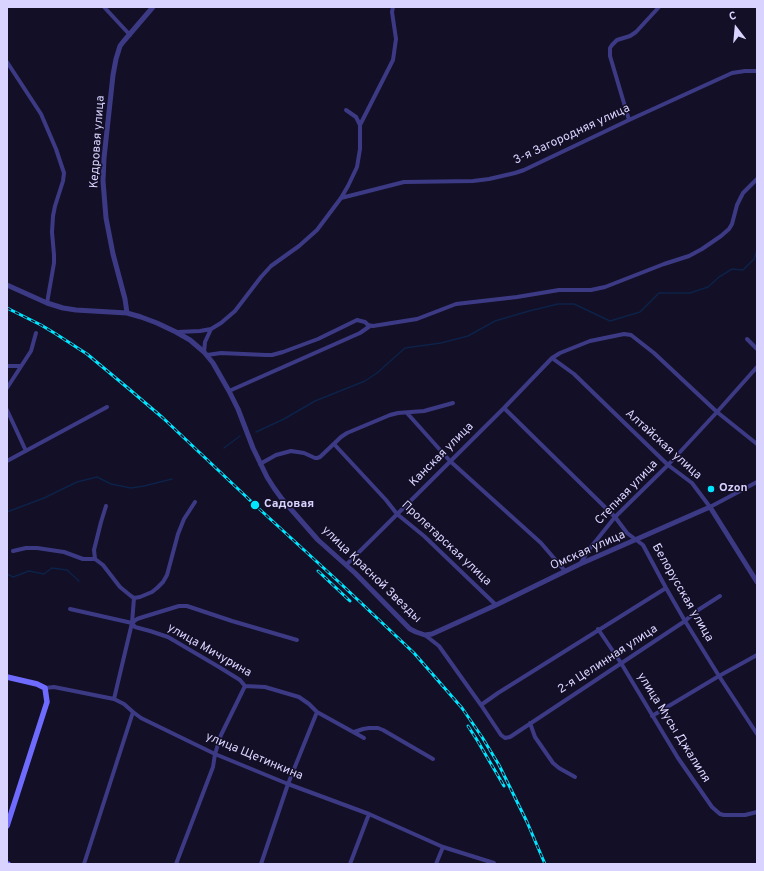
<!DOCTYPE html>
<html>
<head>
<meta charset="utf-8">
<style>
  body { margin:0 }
  #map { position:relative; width:764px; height:871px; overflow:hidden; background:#130f26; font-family:Overpass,sans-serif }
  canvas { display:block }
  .frame { position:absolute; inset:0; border:8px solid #d9d4ff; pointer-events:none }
  .north { position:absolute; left:716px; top:8px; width:40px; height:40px; -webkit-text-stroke:3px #130f26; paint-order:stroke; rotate:344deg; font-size:11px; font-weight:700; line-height:16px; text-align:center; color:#d9d4ff }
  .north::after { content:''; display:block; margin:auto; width:14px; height:18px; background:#d9d4ff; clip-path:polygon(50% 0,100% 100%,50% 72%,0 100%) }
</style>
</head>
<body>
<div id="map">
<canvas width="764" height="871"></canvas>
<div class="frame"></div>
<div class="north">С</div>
</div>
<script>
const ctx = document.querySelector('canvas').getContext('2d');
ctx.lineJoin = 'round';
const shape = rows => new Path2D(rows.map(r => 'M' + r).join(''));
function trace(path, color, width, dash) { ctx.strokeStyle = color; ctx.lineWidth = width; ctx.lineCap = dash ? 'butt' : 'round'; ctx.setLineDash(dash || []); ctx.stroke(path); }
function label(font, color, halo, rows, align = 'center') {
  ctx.font = font + ' Overpass,sans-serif'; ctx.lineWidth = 3; ctx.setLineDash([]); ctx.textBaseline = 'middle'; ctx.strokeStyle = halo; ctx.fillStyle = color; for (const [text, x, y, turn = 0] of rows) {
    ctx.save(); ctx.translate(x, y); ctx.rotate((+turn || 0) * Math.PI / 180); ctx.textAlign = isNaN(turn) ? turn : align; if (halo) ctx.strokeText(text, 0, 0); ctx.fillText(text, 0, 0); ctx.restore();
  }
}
const stream = shape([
  [256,432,284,419,315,401,365,381,377,373,405,348,441,343,468,336,495,321,529,311,558,304,574,304,610,321,640,312,659,293,690,293,708,287,719,277,732,269,743,270,754,259,757,250],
  [224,448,240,436],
  [7,512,44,498,77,482,97,477,111,484,131,488,144,486,172,479],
  [7,574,13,577,29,571,44,574,52,568,67,570,79,581]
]);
const minor = shape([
  [104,7,130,35],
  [7,62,41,114,56,149,64,173,63,181,55,206,53,216,52,232,54,255,54,263,47,303],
  [629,120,610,56,610,48,612,45,617,40,630,36,636,32,659,7],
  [360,125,393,60,396,39,392,12,393,7],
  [341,198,404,182,473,181,489,179,515,173,524,170,629,120,732,73,745,71,757,71],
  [177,332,200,331,211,329,221,323,235,311,261,277,271,266,299,246,317,230,341,198,348,186,357,167,360,149,360,125,356,117,346,110],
  [747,339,757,349],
  [204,352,205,342,211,329],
  [207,355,221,353,266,355,272,355,283,352,318,339,357,320,365,322,368,325,373,326,417,319,456,304,517,297,559,290,591,290,605,287,664,264,689,256,702,249,721,236,729,229,732,224,737,205,743,193,757,179],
  [552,358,574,374,668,465,692,483,710,507,757,482],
  [7,366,21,366],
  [7,388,31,351,36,333],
  [229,391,360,333,370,326],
  [504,408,615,517,627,533,643,545,666,588,685,621,719,676,757,734],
  [7,410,26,451],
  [407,413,450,461,541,543,565,571],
  [334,444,386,500,397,514,424,536,496,605],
  [7,461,107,407],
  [260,464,276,455,291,451,304,453,315,458,317,458,320,457,341,437,347,433,390,415,398,413,424,411,453,403],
  [13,551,26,548,37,548,64,552,83,559,95,559,103,565,120,587,131,596,134,598],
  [95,559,94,550,101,522,106,506],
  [580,564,591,547,615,517,668,465,717,412,757,367],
  [346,565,504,408,552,358,560,353,590,341,624,334,631,335,654,353,717,412,757,444],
  [134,598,140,597,152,592,157,588,163,582,167,575,178,534,184,519,195,502],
  [70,609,132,623,135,627,150,631,168,637,219,667,240,680,245,686,265,687,299,697,309,704,317,712,364,738],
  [132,623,137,619,143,617,179,606,187,606,232,621,297,640],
  [598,629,621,663,678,758,712,807,720,814,724,815,745,815,757,812],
  [425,635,439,646,481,705,501,735,505,738,510,737,685,621,695,612,720,596],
  [45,688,54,687,114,699,124,704,133,712,141,718,215,754,288,784,369,814,443,847,494,863],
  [114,699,132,623,134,598],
  [481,705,498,693,666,588],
  [652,716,719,676,757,655],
  [530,723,535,737,553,763,559,768,575,777],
  [354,732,363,729,369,728,378,728,383,730,433,759],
  [84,864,133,712],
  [176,864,213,767,215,754,221,735,245,686],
  [261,864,288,784,317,712],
  [350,864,369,814],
  [436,864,443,847]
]);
const tertiary = shape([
  [7,285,47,303,63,308,76,310,127,313,141,317,157,323,176,332,190,340,204,352,213,363,229,391,238,409,253,448,267,477,274,488,282,499,318,540,355,573,410,629,416,632,425,635,432,634,496,605,580,564,710,507,757,582],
  [127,313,125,299,113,254,106,218,103,181,104,158,113,75,116,59,120,46,123,42,153,7]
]);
const secondary = shape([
  [7,677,37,684,45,688,47,702,7,826],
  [7,864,8,864]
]);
const rail = shape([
  [7,308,41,325,56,334,87,354,129,389,163,418,255,505,340,583,414,653,462,708,482,737,499,765,527,822,545,864],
  [318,571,350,601],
  [468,726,477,740,504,786]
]);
const markers = [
  [711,489,4,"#00e5ff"],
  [255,505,5,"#00e5ff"]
];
const streetNames = [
  ["3-я Загородняя улица",572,135,-25],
  ["Кедровая улица",98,142,-86],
  ["Алтайская улица",663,445,42],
  ["Канская улица",442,455,-45],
  ["Степная улица",627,493,-46],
  ["Пролетарская улица",446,544,43],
  ["Омская улица",588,551,-24],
  ["улица Красной Звезды",371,575,44],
  ["Белорусская улица",682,593,60],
  ["улица Мичурина",209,651,30],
  ["2-я Целинная улица",608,660,-33],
  ["улица Мусы Джалиля",673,728,58],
  ["улица Щетинкина",254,757,23]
];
const poiNames = [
  ["Ozon",719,489],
  ["Садовая",264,505]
];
trace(stream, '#0c2248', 1.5);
trace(minor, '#3d3a85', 4);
trace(tertiary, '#3d3a85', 5);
trace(secondary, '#6f6bff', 5.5);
trace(rail, '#00e5ff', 3);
trace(rail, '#130f26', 1.5, [4.5]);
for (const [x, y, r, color] of markers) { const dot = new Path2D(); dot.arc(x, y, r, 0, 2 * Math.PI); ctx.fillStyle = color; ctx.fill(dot); trace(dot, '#130f26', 1.5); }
label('12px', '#d9d4ff', '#130f26', streetNames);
label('bold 12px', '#d9d4ff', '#130f26', poiNames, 'left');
</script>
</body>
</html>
